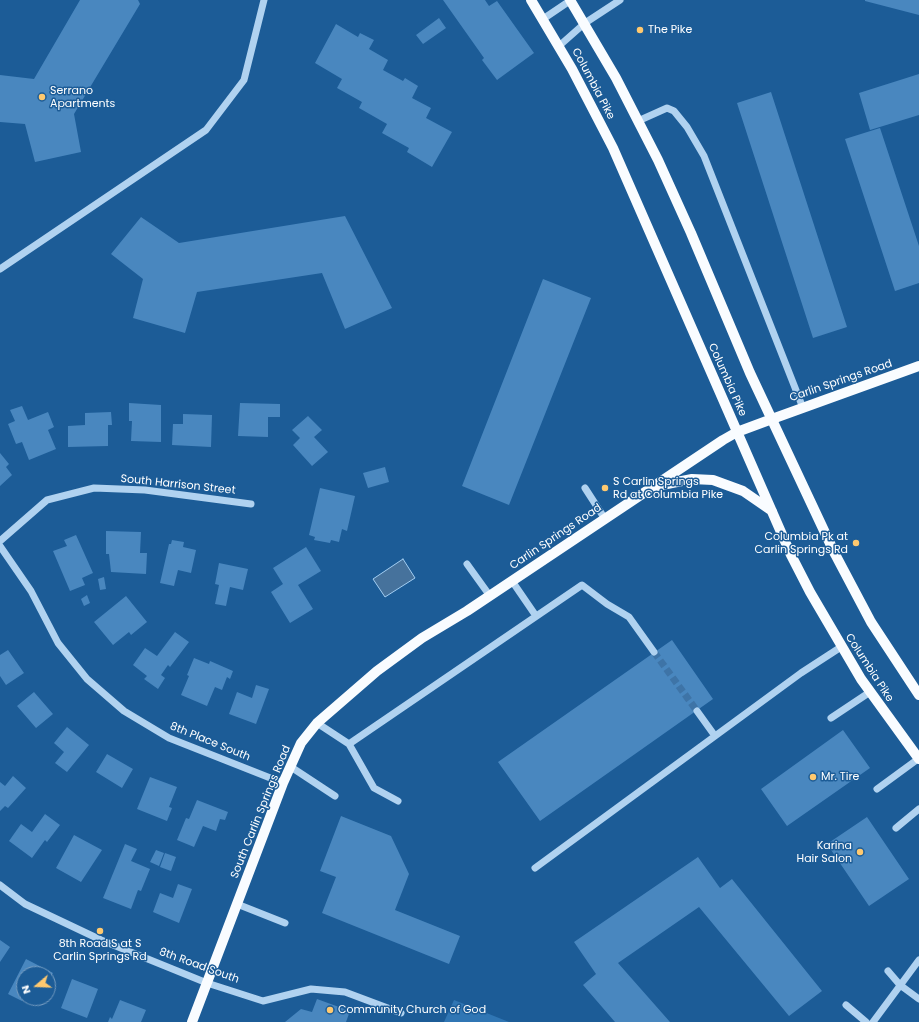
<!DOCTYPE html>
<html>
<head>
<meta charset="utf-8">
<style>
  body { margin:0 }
  #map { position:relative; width:919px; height:1022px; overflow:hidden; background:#1c5c97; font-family:Poppins,sans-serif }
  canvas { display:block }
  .north { position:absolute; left:16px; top:966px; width:40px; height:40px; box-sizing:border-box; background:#1c5c97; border:1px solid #779dc1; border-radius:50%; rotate:251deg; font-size:11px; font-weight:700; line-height:16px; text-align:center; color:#fff }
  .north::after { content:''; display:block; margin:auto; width:14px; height:18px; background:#ffc96f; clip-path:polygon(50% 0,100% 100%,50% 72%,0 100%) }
</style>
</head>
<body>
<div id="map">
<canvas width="919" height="1022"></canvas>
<div class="north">N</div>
</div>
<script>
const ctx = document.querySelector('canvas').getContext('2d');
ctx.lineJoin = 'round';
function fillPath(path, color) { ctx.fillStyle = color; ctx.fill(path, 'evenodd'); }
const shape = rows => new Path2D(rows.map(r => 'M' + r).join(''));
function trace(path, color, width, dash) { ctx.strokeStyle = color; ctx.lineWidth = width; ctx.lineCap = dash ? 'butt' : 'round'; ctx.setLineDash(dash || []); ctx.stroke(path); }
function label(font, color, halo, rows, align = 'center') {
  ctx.font = font + ' Poppins,sans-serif'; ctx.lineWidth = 3; ctx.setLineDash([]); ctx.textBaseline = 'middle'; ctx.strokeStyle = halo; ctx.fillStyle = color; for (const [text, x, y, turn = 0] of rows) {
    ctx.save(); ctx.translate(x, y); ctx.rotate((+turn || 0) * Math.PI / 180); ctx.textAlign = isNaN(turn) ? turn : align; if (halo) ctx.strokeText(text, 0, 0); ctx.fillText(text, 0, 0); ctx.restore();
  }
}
const green = shape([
  [454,1000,509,1022,444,1022]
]);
const water = shape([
  [403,559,415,578,385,597,373,579,403,559]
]);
const building = shape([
  [80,0,138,0,140,4,74,114,81,152,35,162,25,124,0,122,0,75,34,79],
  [443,0,485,0,489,6,497,1,534,53,497,80,482,60,484,58],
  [865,0,919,0,919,15,865,1],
  [439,18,446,28,423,44,416,35],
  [336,24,358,37,360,33,374,40,369,49,388,60,383,70,403,81,405,78,418,86,412,98,431,108,426,118,452,132,432,167,407,152,409,148,382,133,387,124,359,108,362,102,337,88,342,79,315,63],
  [919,74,919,115,870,130,859,93],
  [771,92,847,327,813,338,737,103],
  [880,128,919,246,919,283,895,291,845,139],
  [345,216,392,308,345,329,322,273,197,292,185,333,133,318,143,279,111,254,141,217,179,243],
  [543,279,591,298,509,505,462,486],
  [129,403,161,405,161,442,131,441,132,421,129,421],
  [240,403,280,404,280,417,268,417,268,437,238,436],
  [22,406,28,420,48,412,54,427,48,430,56,449,29,460,22,442,16,444,8,424,15,421,10,410],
  [111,412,112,425,108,425,108,446,68,447,68,426,85,425,85,413],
  [183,414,212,415,211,447,172,445,173,424,183,424],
  [308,416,322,430,314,437,328,452,312,466,293,445,300,438,292,430],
  [0,453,9,464,6,467,12,475,0,486],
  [385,467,389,482,368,488,363,473],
  [320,488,355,496,347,531,342,529,339,542,331,540,330,543,314,540,315,537,309,535],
  [106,531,141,532,140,553,147,553,146,574,111,572,109,554,106,554],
  [76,535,93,573,82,578,85,585,70,591,53,551,67,546,64,540],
  [172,540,184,542,183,547,196,550,191,573,178,570,174,586,160,583,169,544,171,544],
  [306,547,321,571,298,585,313,609,290,623,271,592,283,584,273,568],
  [219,563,248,569,243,590,230,587,226,606,215,604,219,585,215,584],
  [104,577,106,589,100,590,98,579],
  [87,595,90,603,84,606,81,599],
  [126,596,147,622,131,635,129,632,113,645,94,622],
  [175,632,189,642,170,667,168,665,161,675,165,678,158,689,144,679,147,676,133,665,145,648,157,656],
  [672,640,713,699,540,821,498,762],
  [8,650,24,673,6,685,0,676,0,655],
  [194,658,209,664,210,661,233,671,230,679,227,677,222,690,215,687,207,706,181,695,189,676,187,675],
  [256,685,269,689,256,724,229,714,237,692,252,698],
  [34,692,53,714,36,728,17,706],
  [67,727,89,745,67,772,55,763,64,752,54,743],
  [843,730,870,768,787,826,761,789],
  [107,754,133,769,122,788,96,772],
  [13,776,26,788,8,808,5,806,0,811,0,782,5,786],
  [150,777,177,787,169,807,172,808,167,821,137,809],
  [197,800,228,812,225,820,220,819,216,831,203,826,194,847,177,840,186,818,189,819],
  [45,814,60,825,47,842,45,840,32,858,9,841,21,824,32,832],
  [341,816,391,836,409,874,395,910,460,936,449,964,322,913,336,877,320,871],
  [867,817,909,879,869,906,827,844],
  [74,835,102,850,81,882,56,868],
  [125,844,137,849,131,861,150,869,141,891,138,890,131,909,103,898],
  [156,850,164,853,159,866,150,862],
  [165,853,176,857,171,871,160,867],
  [698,857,720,888,732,879,822,991,789,1016,699,907,618,963,670,1022,615,1022,583,985,596,974,574,942],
  [178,884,192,889,179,923,153,912,160,893,173,898],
  [0,940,10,947,0,962],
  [26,959,53,973,48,982,48,974,24,974,24,997,22,1001,8,994],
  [72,979,98,989,87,1018,61,1008],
  [317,999,350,1011,346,1022,285,1022,301,1009,312,1012],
  [120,1000,146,1010,141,1022,108,1022,110,1017,112,1019]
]);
const minorTunnel = shape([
  [654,652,697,711]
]);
const minor = shape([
  [543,19,571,0],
  [559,46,585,23,620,0],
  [638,121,667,108,674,111,687,127,704,156,803,408],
  [0,269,206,130,244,80,264,0],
  [585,488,605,519],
  [0,541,47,500,94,488,145,490,251,504],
  [0,546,31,591,58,643,87,679,124,711,169,738,283,783],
  [467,564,490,596],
  [512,581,536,616],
  [697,711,715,736],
  [831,718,870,692],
  [317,723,349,744,374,788,398,801],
  [349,744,582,585,607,604,629,617,654,652],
  [291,767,335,796],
  [877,789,918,759],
  [896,828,919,809],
  [535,868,801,673,841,647],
  [0,885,25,904,101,940,207,983,263,1001,311,989,345,992,401,1013],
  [237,904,285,923],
  [888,971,900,985,919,999],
  [846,1005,866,1022],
  [873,1022,919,960]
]);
const major = shape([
  [531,0,572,69,613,148,791,555,810,592,861,679,919,759],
  [570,0,616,78,658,160,691,233,750,373,835,554,871,622,919,695],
  [657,486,692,479,713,480,743,491,772,511],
  [192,1022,283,783,301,743,317,723,377,671,422,638,467,611,723,440,737,432,772,419,919,366]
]);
const markers = [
  [640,30,4,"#ffc96f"],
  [42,97,4,"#ffc96f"],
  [605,488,4,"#ffc96f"],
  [856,543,4,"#ffc96f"],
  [813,777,4,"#ffc96f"],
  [860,852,4,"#ffc96f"],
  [100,931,4,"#ffc96f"],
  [330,1010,4,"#ffc96f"]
];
const poiNames = [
  ["The Pike",648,30],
  ["Serrano",50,91],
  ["Apartments",50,104],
  ["S Carlin Springs",613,482],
  ["Rd at Columbia Pike",613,495],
  ["Columbia Pk at",848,537,"right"],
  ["Carlin Springs Rd",848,550,"right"],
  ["Mr. Tire",821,777],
  ["Karina",852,846,"right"],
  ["Hair Salon",852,859,"right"],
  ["8th Road S at S",100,944,"center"],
  ["Carlin Springs Rd",100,957,"center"],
  ["Community Church of God",338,1010]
];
const streetNames = [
  ["Columbia Pike",593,84,62],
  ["Columbia Pike",727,380,66],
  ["Carlin Springs Road",841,381,-19],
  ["South Harrison Street",178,485,6],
  ["Carlin Springs Road",556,537,-34],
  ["Columbia Pike",869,668,57],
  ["8th Place South",210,742,22],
  ["South Carlin Springs Road",261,812,-68],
  ["8th Road South",199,966,20]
];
fillPath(green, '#3076b4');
fillPath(water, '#46729c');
trace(water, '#a3cef2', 1);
fillPath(building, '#4987bf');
trace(minorTunnel, '#3e74a7', 7, [7, 3.5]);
trace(minor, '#b0d2f0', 7);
trace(major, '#f9fcff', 10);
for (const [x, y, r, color] of markers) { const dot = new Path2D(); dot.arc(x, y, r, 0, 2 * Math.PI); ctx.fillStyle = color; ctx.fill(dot); trace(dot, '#1c5c97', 1.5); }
label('11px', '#fff', '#1c5c97', poiNames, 'left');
label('11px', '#fff', '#1c5c97', streetNames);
</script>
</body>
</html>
